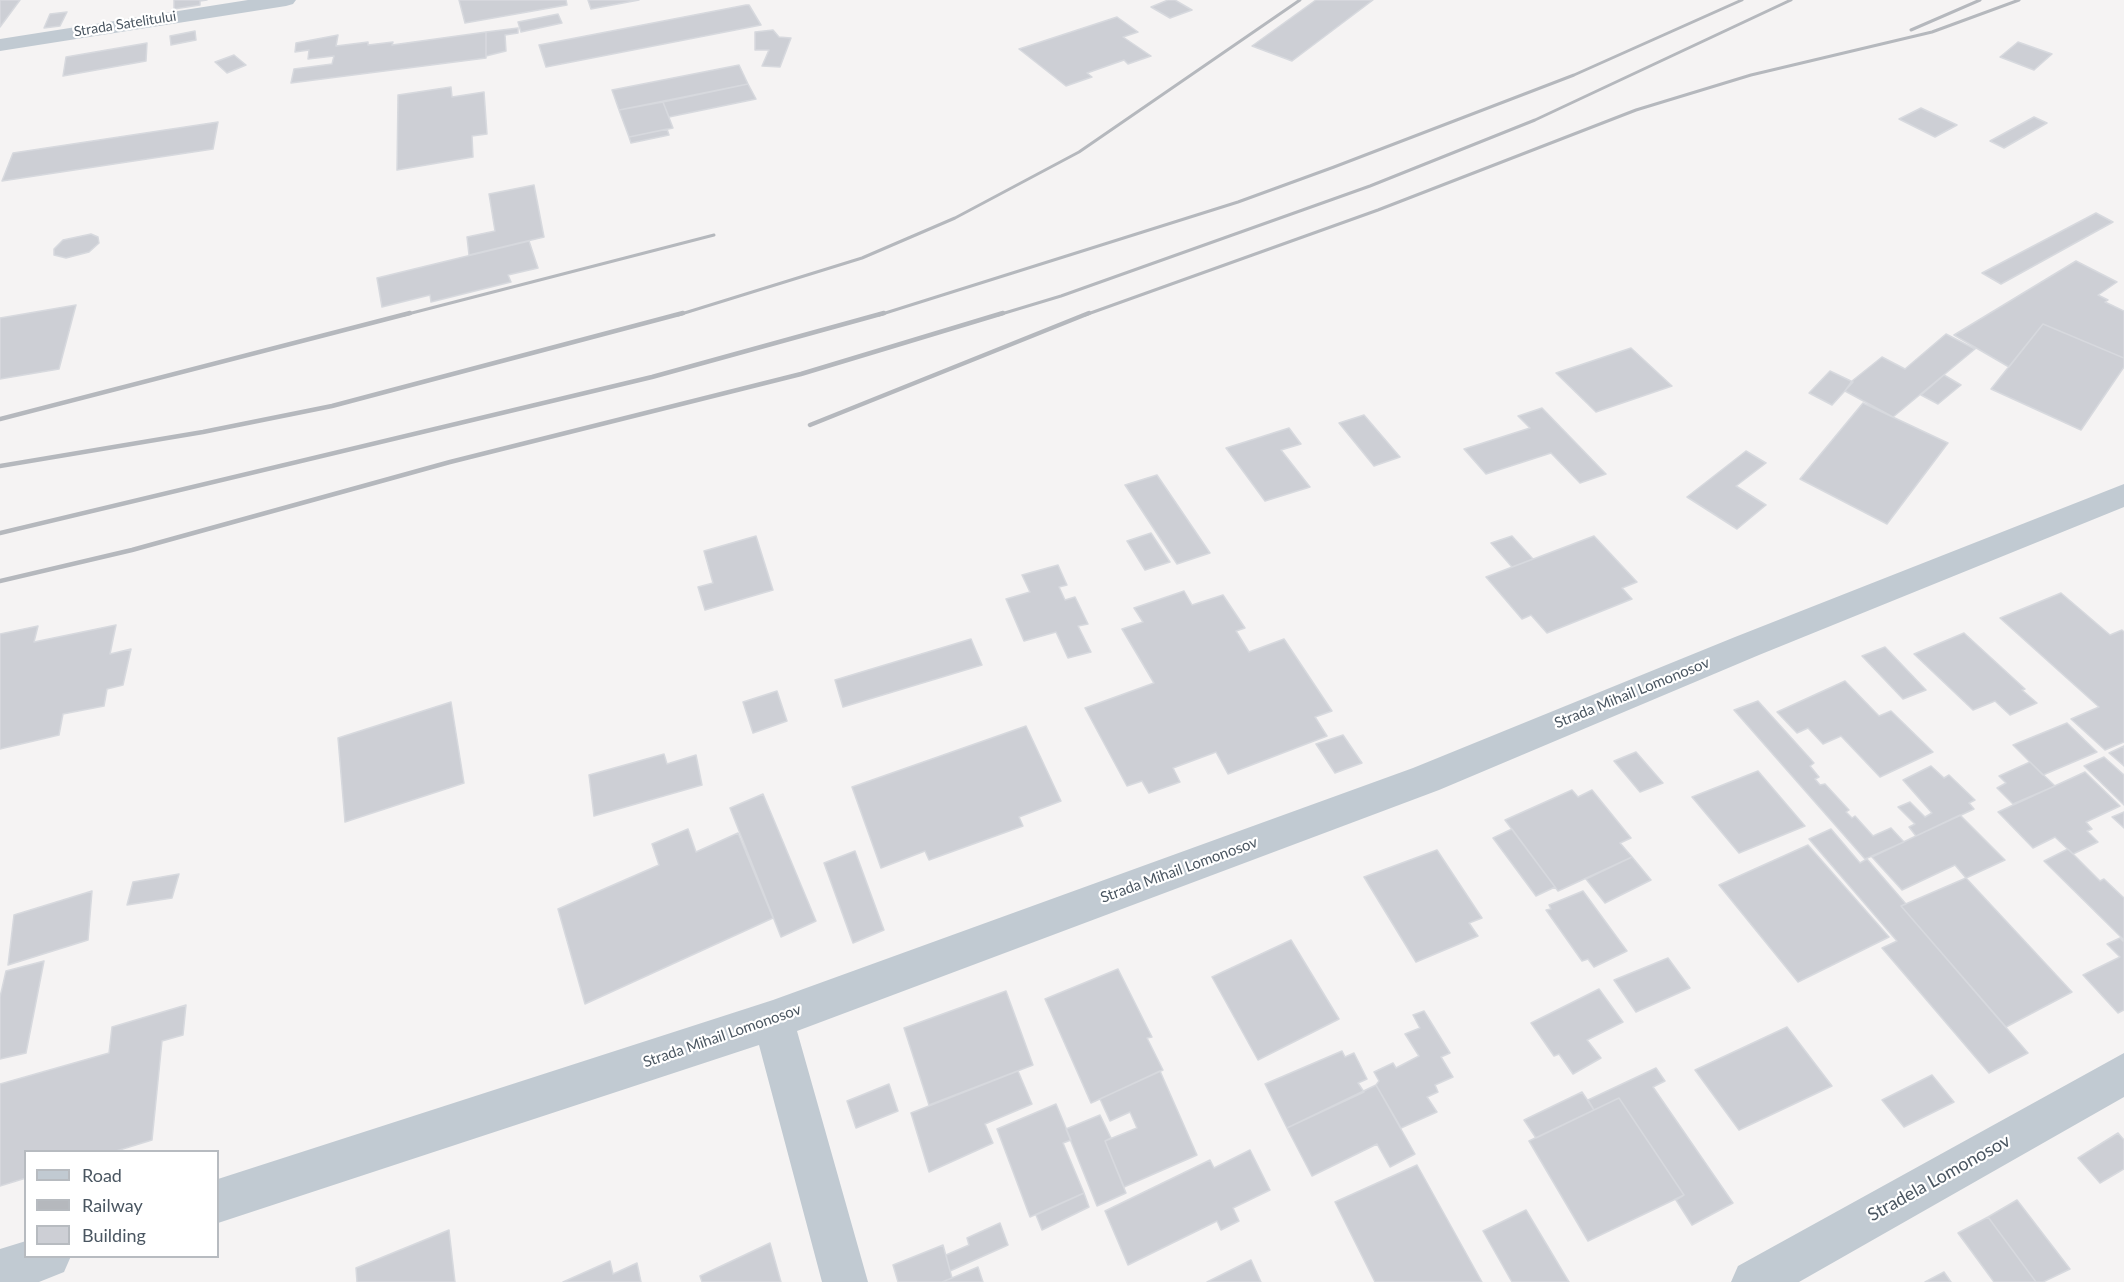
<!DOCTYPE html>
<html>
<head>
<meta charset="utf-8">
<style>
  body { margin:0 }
  #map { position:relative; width:2124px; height:1282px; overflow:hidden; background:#f5f3f3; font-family:Lato,sans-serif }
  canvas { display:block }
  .legend { position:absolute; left:24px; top:1150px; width:195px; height:108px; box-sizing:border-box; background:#fff; border:2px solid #b7bbc0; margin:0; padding:8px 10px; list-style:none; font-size:18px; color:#4a5661 }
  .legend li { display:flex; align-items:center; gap:12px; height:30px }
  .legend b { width:30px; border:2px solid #b7bbc0 }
</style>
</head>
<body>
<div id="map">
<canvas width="2124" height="1282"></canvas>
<ul class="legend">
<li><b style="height:8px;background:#c1cad2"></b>Road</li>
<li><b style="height:8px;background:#b5b8bd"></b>Railway</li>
<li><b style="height:16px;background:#cdcfd5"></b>Building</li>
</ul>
</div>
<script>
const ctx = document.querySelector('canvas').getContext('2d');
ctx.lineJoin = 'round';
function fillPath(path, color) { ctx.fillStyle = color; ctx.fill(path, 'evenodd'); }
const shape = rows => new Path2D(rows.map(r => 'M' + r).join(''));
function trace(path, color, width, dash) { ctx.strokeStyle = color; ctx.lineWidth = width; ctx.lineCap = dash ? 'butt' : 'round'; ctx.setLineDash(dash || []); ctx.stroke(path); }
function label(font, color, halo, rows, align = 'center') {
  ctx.font = font + ' Lato,sans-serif'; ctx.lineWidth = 4.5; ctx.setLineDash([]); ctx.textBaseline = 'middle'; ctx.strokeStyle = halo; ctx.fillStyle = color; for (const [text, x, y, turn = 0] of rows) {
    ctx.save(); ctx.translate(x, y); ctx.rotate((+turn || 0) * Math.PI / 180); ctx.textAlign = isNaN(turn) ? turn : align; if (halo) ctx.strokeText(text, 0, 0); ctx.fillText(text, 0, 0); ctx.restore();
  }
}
const building = shape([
  [0,0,20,0,0,27,0,0],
  [174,0,207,0,200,1,200,5,174,9,174,0],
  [459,0,566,0,567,5,465,23,459,0],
  [588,0,639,0,591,9,588,0],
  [1168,0,1175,0,1192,10,1170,18,1151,7,1168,0],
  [1316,0,1373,0,1292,61,1252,46,1316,0],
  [746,5,749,5,761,25,546,67,539,45,746,5],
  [67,12,60,26,44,28,50,14,67,12],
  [558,14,562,23,521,32,518,22,558,14],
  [1117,17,1138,32,1123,37,1151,56,1128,64,1124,60,1087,73,1092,77,1066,86,1019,49,1117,17],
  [518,28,518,33,505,35,506,51,486,56,486,32,518,28],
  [773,30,779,37,791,38,780,67,762,66,769,50,755,50,755,32,773,30],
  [195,31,196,40,171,45,170,36,195,31],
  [486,32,486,58,291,83,294,69,332,64,334,56,308,59,309,50,295,52,296,43,338,35,336,46,368,42,368,45,393,42,392,45,486,32],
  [2018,42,2052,54,2034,70,2000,57,2018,42],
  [147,43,146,61,63,76,66,57,147,43],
  [234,55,246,65,227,73,215,62,234,55],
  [739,65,748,84,619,110,612,90,739,65],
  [748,84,756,99,669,117,663,102,748,84],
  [451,87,452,97,484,92,487,134,472,136,473,157,397,170,398,95,451,87],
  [663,102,673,128,629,137,619,110,663,102],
  [1921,108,1957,125,1935,137,1899,119,1921,108],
  [2034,117,2047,123,2004,148,1990,141,2034,117],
  [218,122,213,149,2,181,13,153,218,122],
  [667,129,669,135,631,143,629,137,667,129],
  [534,185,544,237,469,255,467,237,495,231,489,194,534,185],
  [2096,213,2113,222,2001,284,1982,273,2096,213],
  [91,234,98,237,99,243,89,252,66,258,54,255,54,249,63,240,91,234],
  [529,241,538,268,508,275,511,282,431,302,430,295,382,307,377,278,529,241],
  [2076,261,2117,282,2098,295,2108,300,2105,302,2124,311,2124,358,2043,324,2009,367,1954,335,2076,261],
  [76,305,59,369,0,379,0,318,76,305],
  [2043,324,2124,358,2124,367,2081,430,1991,389,2043,324],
  [1946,334,1975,349,1893,417,1845,391,1852,381,1882,357,1905,369,1946,334],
  [1631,348,1672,386,1596,412,1556,373,1631,348],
  [1830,371,1853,382,1832,405,1809,393,1830,371],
  [1944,375,1961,385,1938,404,1921,395,1944,375],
  [1863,403,1948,443,1887,524,1800,479,1863,403],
  [1542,408,1606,474,1580,483,1551,453,1486,474,1464,449,1530,428,1518,416,1542,408],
  [1364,415,1400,457,1374,466,1339,423,1364,415],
  [1289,428,1301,444,1281,450,1310,487,1265,501,1226,448,1289,428],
  [1746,451,1766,463,1736,486,1766,505,1737,529,1687,497,1746,451],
  [1157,475,1210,553,1177,564,1125,485,1157,475],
  [1151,533,1170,562,1145,570,1127,541,1151,533],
  [756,536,773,590,705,610,698,587,713,583,704,551,756,536],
  [1512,536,1533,559,1512,567,1491,543,1512,536],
  [1594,536,1637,582,1622,588,1632,599,1547,633,1531,615,1522,619,1486,577,1594,536],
  [1058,565,1067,585,1059,587,1065,600,1075,597,1088,624,1078,626,1091,652,1068,658,1056,632,1024,641,1006,599,1030,592,1022,575,1058,565],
  [1184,591,1192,605,1223,595,1245,628,1236,631,1249,652,1284,639,1332,711,1315,717,1327,736,1228,774,1216,752,1173,768,1180,782,1149,793,1142,781,1127,786,1085,708,1154,683,1122,629,1143,622,1134,608,1184,591],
  [2061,593,2110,635,2122,630,2124,632,2124,742,2105,750,2071,719,2099,707,2000,618,2061,593],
  [116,625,110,654,131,649,123,685,107,689,104,706,63,714,59,735,0,749,0,634,38,626,34,642,116,625],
  [1964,633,2025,689,2022,690,2037,703,2010,715,1995,701,1973,710,1914,654,1964,633],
  [971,639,982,665,843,707,835,680,971,639],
  [1885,647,1926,690,1903,699,1862,656,1885,647],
  [1845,681,1879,716,1891,711,1933,752,1880,777,1841,736,1823,744,1808,728,1797,733,1777,712,1845,681],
  [777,691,787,721,753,733,743,702,777,691],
  [1758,701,1814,763,1810,766,1819,777,1815,779,1820,785,1825,784,1849,810,1846,812,1852,818,1855,816,1873,836,1891,828,1904,842,1865,859,1734,710,1758,701],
  [451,702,464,783,345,822,338,738,451,702],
  [2067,723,2097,752,2043,775,2013,745,2067,723],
  [1026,726,1061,801,1019,817,1023,826,929,860,925,851,881,868,852,787,1026,726],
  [1343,735,1362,763,1335,773,1316,744,1343,735],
  [2124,746,2124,766,2109,753,2124,746],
  [1636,752,1663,783,1640,792,1614,761,1636,752],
  [664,754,667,764,696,755,702,785,594,816,589,775,664,754],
  [2104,757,2124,775,2124,805,2084,766,2104,757],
  [2030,762,2055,786,2013,804,1997,788,2006,783,1999,776,2030,762],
  [1931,766,1944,778,1949,775,1975,800,1969,803,1974,809,1916,836,1909,827,1915,824,1898,807,1910,802,1925,817,1932,813,1903,780,1931,766],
  [1758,771,1805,826,1739,853,1692,797,1758,771],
  [2085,772,2120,806,2086,822,2092,829,2087,831,2098,842,2073,854,2055,837,2033,848,1998,812,2085,772],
  [1572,790,1578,797,1592,790,1631,838,1620,843,1632,857,1558,891,1505,820,1572,790],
  [763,794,816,921,781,937,730,808,763,794],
  [2124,812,2124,828,2112,817,2124,812],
  [1960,815,2005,860,1966,878,1955,865,1902,890,1872,857,1960,815],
  [688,829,696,852,738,833,773,918,585,1004,558,909,659,865,652,844,688,829],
  [1512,829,1555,887,1536,896,1493,838,1512,829],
  [1831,829,1860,863,1867,859,1906,904,1901,906,2028,1053,1989,1073,1882,948,1897,941,1809,839,1831,829],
  [1808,845,1889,937,1798,982,1719,885,1808,845],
  [2068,849,2100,881,2104,879,2124,898,2124,940,2044,861,2068,849],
  [1437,850,1482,918,1469,923,1478,936,1416,962,1364,877,1437,850],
  [855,851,884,930,853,943,824,863,855,851],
  [1632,857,1651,880,1605,903,1586,879,1632,857],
  [179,874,172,898,127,905,133,882,179,874],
  [1966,878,2072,992,2006,1027,1901,906,1966,878],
  [92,891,88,940,8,965,14,915,92,891],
  [1583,891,1627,951,1594,967,1588,959,1582,961,1546,910,1551,909,1549,905,1583,891],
  [2120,938,2124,942,2124,1010,2118,1013,2083,975,2120,957,2107,944,2120,938],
  [1291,940,1339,1019,1258,1060,1212,977,1291,940],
  [1668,958,1690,988,1636,1012,1614,980,1668,958],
  [44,961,26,1053,0,1059,0,997,6,971,44,961],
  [1118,969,1152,1037,1147,1038,1163,1070,1091,1103,1045,999,1118,969],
  [1599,989,1623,1022,1587,1040,1601,1058,1573,1074,1559,1054,1554,1056,1531,1023,1599,989],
  [1006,991,1033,1065,929,1105,904,1028,1006,991],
  [186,1005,183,1035,162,1041,152,1140,113,1152,26,1152,26,1178,0,1186,0,1084,109,1053,112,1027,186,1005],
  [1424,1011,1450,1053,1441,1057,1453,1077,1435,1085,1438,1092,1427,1097,1437,1112,1401,1128,1376,1085,1379,1081,1374,1072,1393,1063,1396,1068,1419,1056,1405,1034,1420,1028,1413,1015,1424,1011],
  [1787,1027,1832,1086,1739,1130,1695,1070,1787,1027],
  [1342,1051,1345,1057,1354,1053,1367,1079,1358,1083,1364,1092,1287,1128,1265,1084,1342,1051],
  [1656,1068,1665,1081,1653,1087,1733,1203,1692,1225,1676,1200,1684,1195,1619,1098,1594,1110,1588,1100,1656,1068],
  [1018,1071,1032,1104,985,1124,993,1143,929,1172,911,1113,1018,1071],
  [1160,1071,1197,1155,1124,1187,1105,1141,1137,1128,1130,1112,1110,1121,1100,1099,1160,1071],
  [1932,1075,1954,1102,1904,1127,1882,1100,1932,1075],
  [889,1084,898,1111,856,1128,847,1101,889,1084],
  [1376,1085,1415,1154,1390,1167,1377,1144,1312,1176,1287,1128,1376,1085],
  [1582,1092,1594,1110,1536,1138,1524,1120,1582,1092],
  [1619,1098,1684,1195,1588,1241,1529,1141,1619,1098],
  [1056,1104,1071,1140,1063,1143,1084,1193,1030,1217,997,1129,1056,1104],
  [1100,1115,1111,1138,1105,1141,1126,1193,1097,1206,1066,1129,1100,1115],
  [2118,1133,2124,1140,2124,1169,2100,1183,2078,1158,2118,1133],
  [1250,1150,1270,1190,1233,1208,1239,1221,1221,1230,1217,1221,1128,1265,1105,1211,1210,1160,1214,1168,1250,1150],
  [1417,1165,1482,1282,1375,1282,1335,1202,1417,1165],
  [1084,1193,1089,1207,1042,1230,1036,1215,1084,1193],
  [2017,1200,2070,1269,2043,1282,2036,1282,1988,1217,2017,1200],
  [1526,1210,1569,1282,1512,1282,1483,1231,1526,1210],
  [1988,1217,2036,1282,1994,1282,1958,1233,1988,1217],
  [1000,1223,1008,1245,950,1271,946,1255,969,1245,967,1238,1000,1223],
  [449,1230,455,1282,357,1282,356,1268,449,1230],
  [770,1243,781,1282,702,1282,700,1276,770,1243],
  [943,1245,952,1278,942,1282,898,1282,893,1265,943,1245],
  [1251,1260,1261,1282,1207,1282,1251,1260],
  [610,1261,613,1274,637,1263,641,1282,563,1282,610,1261],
  [978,1267,983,1282,942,1282,952,1278,978,1267],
  [1944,1272,1951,1282,1925,1282,1944,1272]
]);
const street = shape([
  [248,0,296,0,293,4,286,6,0,51,0,39,248,0],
  [2124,484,2124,507,1759,655,1439,790,797,1031,868,1282,822,1282,759,1045,218,1223,218,1179,773,1000,1413,768,1735,637,2124,484],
  [2124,1053,2124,1097,1799,1282,1731,1282,1738,1266,2124,1053],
  [26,1241,26,1256,71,1256,64,1272,39,1282,0,1282,0,1249,26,1241]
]);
const railFar1 = shape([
  [1911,30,1980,0],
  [404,315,714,235],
  [678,315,862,258,955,218,1079,152,1300,0],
  [879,315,1238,202,1334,167,1574,75,1742,0],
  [998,315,1061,296,1370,186,1535,120,1791,0],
  [1085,315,1378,210,1636,110,1751,75,1932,32,2019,0]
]);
const rail = shape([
  [0,419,410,313],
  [810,425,1089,313],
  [0,466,203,432,332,406,683,313],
  [0,533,652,377,884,313],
  [0,581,132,550,450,462,801,374,1003,313]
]);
const farStreetnames = [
  ["Strada Satelitului",125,24,-9]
];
const streetNames = [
  ["Strada Mihail Lomonosov",1632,693,-22],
  ["Strada Mihail Lomonosov",1179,870,-20],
  ["Strada Mihail Lomonosov",722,1036,-19]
];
const nearStreetnames = [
  ["Stradela Lomonosov",1939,1178,-29]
];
fillPath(building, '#cdcfd5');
trace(building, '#d7d9de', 1.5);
fillPath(street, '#c1cad2');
trace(railFar1, '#b5b8bd', 3);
trace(rail, '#b5b8bd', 4.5);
label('14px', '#4a5661', '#fff', farStreetnames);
label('15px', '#4a5661', '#fff', streetNames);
label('18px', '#4a5661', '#fff', nearStreetnames);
</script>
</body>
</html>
